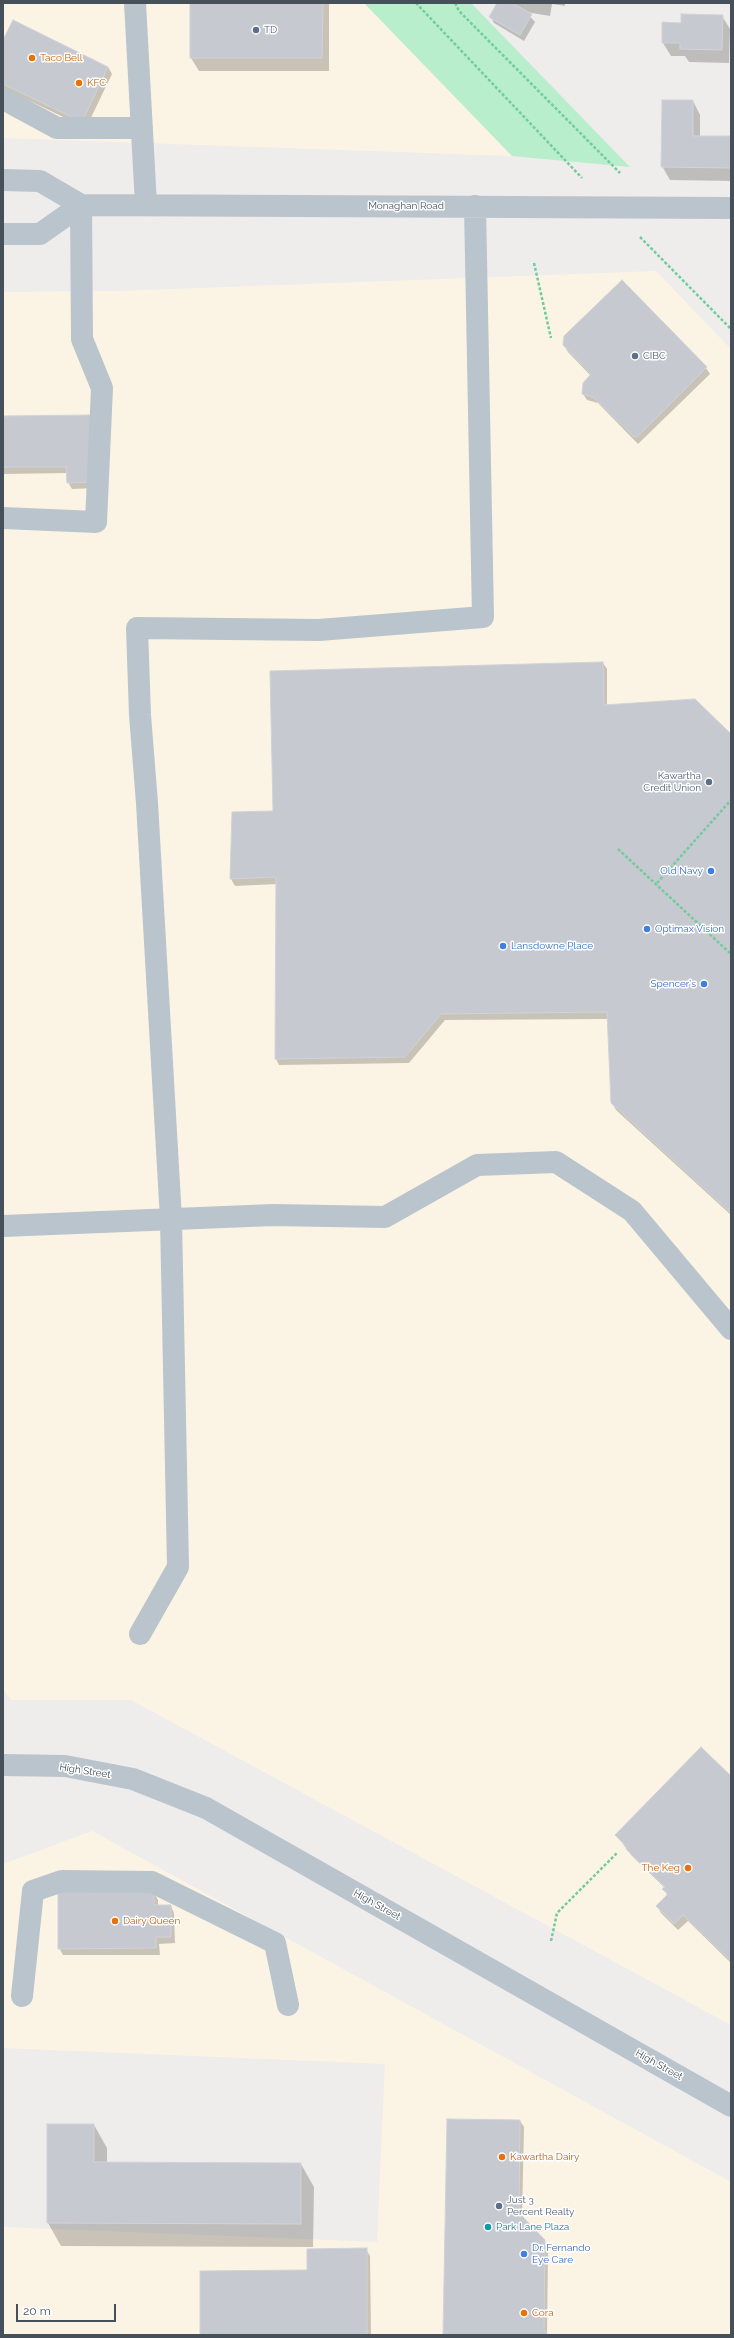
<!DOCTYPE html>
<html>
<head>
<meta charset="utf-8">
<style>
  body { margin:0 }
  #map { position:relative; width:734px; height:2338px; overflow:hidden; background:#efecec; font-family:Raleway,sans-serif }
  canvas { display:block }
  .frame { position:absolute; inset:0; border:4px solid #45505a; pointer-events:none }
  .scale { position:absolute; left:16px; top:2304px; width:100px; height:18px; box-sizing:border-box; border:2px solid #45505a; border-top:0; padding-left:5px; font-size:12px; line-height:14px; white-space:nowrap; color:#45505a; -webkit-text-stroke:3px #fff; paint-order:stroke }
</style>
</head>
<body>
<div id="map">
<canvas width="734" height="2338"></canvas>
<div class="frame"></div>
<div class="scale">20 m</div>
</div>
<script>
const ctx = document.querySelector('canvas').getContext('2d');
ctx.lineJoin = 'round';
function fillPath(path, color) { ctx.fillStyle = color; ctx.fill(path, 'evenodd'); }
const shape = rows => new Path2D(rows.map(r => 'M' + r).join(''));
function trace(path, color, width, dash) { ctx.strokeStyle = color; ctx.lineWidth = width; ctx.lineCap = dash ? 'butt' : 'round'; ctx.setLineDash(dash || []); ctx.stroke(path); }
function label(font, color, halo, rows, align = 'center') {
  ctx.font = font + ' Raleway,sans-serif'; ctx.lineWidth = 3; ctx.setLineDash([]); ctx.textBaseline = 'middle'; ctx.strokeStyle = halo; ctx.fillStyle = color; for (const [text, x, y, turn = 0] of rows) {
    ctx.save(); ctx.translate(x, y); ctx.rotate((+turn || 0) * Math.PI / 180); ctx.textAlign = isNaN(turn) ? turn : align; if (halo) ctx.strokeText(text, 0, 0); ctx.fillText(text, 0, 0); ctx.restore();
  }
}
const commercial = shape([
  [3,3,364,3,512,156,3,138],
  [656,271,731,349,731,2025,131,1700,11,1700,3,1689,3,292,119,291],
  [92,1831,731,2182,731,2335,3,2335,3,2227,377,2242,385,2064,3,2048,3,1864]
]);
const green = shape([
  [364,3,471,3,630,167,512,156]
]);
const shadow = shape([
  [191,3,329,3,329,71,199,71,191,58],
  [498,3,565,3,565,6,552,4,550,16,526,12,535,22,524,41,494,23,491,17],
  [722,16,730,29,729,63,689,62,685,56,671,56,663,43,682,24],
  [3,43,108,67,112,74,86,128,3,88],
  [693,101,700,115,700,137,731,137,731,181,670,180,662,166],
  [564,345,706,368,710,374,638,444,598,403,587,400,583,394,591,376,568,352],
  [3,417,96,488,72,489,68,482,68,473,3,474],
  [603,663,607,669,607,706,731,735,731,1215,616,1110,612,1103,608,1019,445,1020,409,1063,279,1065,276,1059,277,884,235,886,231,879,233,813,274,812],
  [731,1778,731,1963,688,1921,678,1930,661,1913,657,1906,667,1896,665,1888,631,1855,617,1836],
  [154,1893,158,1900,158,1906,171,1906,174,1913,175,1943,159,1944,160,1955,63,1955,59,1948],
  [520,2121,524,2127,522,2218,548,2248,547,2335,444,2335],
  [94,2125,107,2148,107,2163,301,2164,314,2187,313,2247,61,2246,48,2223],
  [366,2249,370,2256,371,2335,201,2335,308,2271]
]);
const building = shape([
  [190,3,323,3,322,58,190,58,190,3],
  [497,3,512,3,532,14,520,35,489,17,497,3],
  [681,14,723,15,722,50,680,49,680,43,662,43,662,22,681,23,681,14],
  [13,20,108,67,82,122,3,84,3,40,13,20],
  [662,100,693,100,693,136,731,136,731,168,661,167,662,100],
  [622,280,707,367,637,437,634,437,593,397,582,394,583,383,591,374,563,345,564,336,622,280],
  [92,415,93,482,67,483,66,467,3,467,3,416,92,415],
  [603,662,604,705,695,699,731,734,731,1213,611,1103,607,1012,441,1014,405,1057,275,1059,276,877,230,879,232,812,273,811,270,671,603,662],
  [701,1747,731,1776,731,1961,683,1915,674,1924,656,1906,668,1894,662,1889,665,1887,626,1849,627,1847,615,1835,701,1747],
  [58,1885,154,1892,154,1905,171,1905,171,1937,156,1937,156,1948,58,1949,58,1885],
  [447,2119,520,2120,519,2213,545,2240,544,2330,548,2335,443,2335,447,2119],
  [47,2124,94,2124,94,2162,301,2163,301,2224,47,2223,47,2124],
  [367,2248,367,2335,200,2335,200,2271,307,2270,307,2249,367,2248]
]);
const path = shape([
  [416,3,582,178],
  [455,3,459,11,620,173],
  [640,237,731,329],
  [534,263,551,338],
  [618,849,731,954],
  [657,883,731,800],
  [551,1941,557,1913,617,1853]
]);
const minor = shape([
  [135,3,146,205],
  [3,99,57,128,142,128],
  [3,180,40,181,81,205,731,208],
  [3,234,40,234,81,205],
  [3,518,96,522,102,388,82,339,81,205],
  [3,1226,273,1215,385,1217,477,1165,556,1162,632,1211,731,1329],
  [140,1634,178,1567,171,1219,147,803,140,715,137,628,319,630,483,617,475,206],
  [3,1765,65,1766,133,1779,206,1808,731,2106],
  [22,1996,33,1891,62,1881,152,1882,275,1943,288,2005]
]);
const markers = [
  [256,30,4,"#5c6f8a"],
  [32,58,4,"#e8710a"],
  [79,83,4,"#e8710a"],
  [635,356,4,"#5c6f8a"],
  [709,782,4,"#5c6f8a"],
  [711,871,4,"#3f7fe0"],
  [647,929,4,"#3f7fe0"],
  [503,946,4,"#3f7fe0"],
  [704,984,4,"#3f7fe0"],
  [688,1868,4,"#e8710a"],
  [115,1921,4,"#e8710a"],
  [502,2157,4,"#e8710a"],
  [499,2206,4,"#5c6f8a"],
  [488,2227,4,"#0f9aa8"],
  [524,2254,4,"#3f7fe0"],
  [524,2313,4,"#e8710a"]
];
const serviceNames = [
  ["TD",264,30],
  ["CIBC",643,356],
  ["Kawartha",701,776,"right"],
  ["Credit Union",701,788,"right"],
  ["Just 3",507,2200],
  ["Percent Realty",507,2212]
];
const foodNames = [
  ["Taco Bell",40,58],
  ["KFC",87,83],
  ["The Keg",680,1868,"right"],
  ["Dairy Queen",123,1921],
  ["Kawartha Dairy",510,2157],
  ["Cora",532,2313]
];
const streetNames = [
  ["Monaghan Road",406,206],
  ["High Street",85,1771,9],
  ["High Street",377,1905,29],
  ["High Street",659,2065,29]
];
const shopNames = [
  ["Old Navy",703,871,"right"],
  ["Optimax Vision",655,929],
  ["Lansdowne Place",511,946],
  ["Spencer's",696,984,"right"],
  ["Dr. Fernando",532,2248],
  ["Eye Care",532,2260]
];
const cultureNames = [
  ["Park Lane Plaza",496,2227]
];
fillPath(commercial, '#fbf4e4');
fillPath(green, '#b9eecc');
fillPath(shadow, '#0003');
fillPath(building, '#c6c9cf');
trace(building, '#d0d3d8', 1);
trace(path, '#71cc9c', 2.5, [3, 2]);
trace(minor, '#bac4cc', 22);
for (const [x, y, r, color] of markers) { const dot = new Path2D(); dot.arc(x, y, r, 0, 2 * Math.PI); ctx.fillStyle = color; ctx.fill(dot); trace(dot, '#fff', 1.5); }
label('10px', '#4e5e75', '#fff', serviceNames, 'left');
label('10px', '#c56008', '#fff', foodNames, 'left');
label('10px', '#45505a', '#fff', streetNames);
label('10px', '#366cbe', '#fff', shopNames, 'left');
label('10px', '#0d838f', '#fff', cultureNames, 'left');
</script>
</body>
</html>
